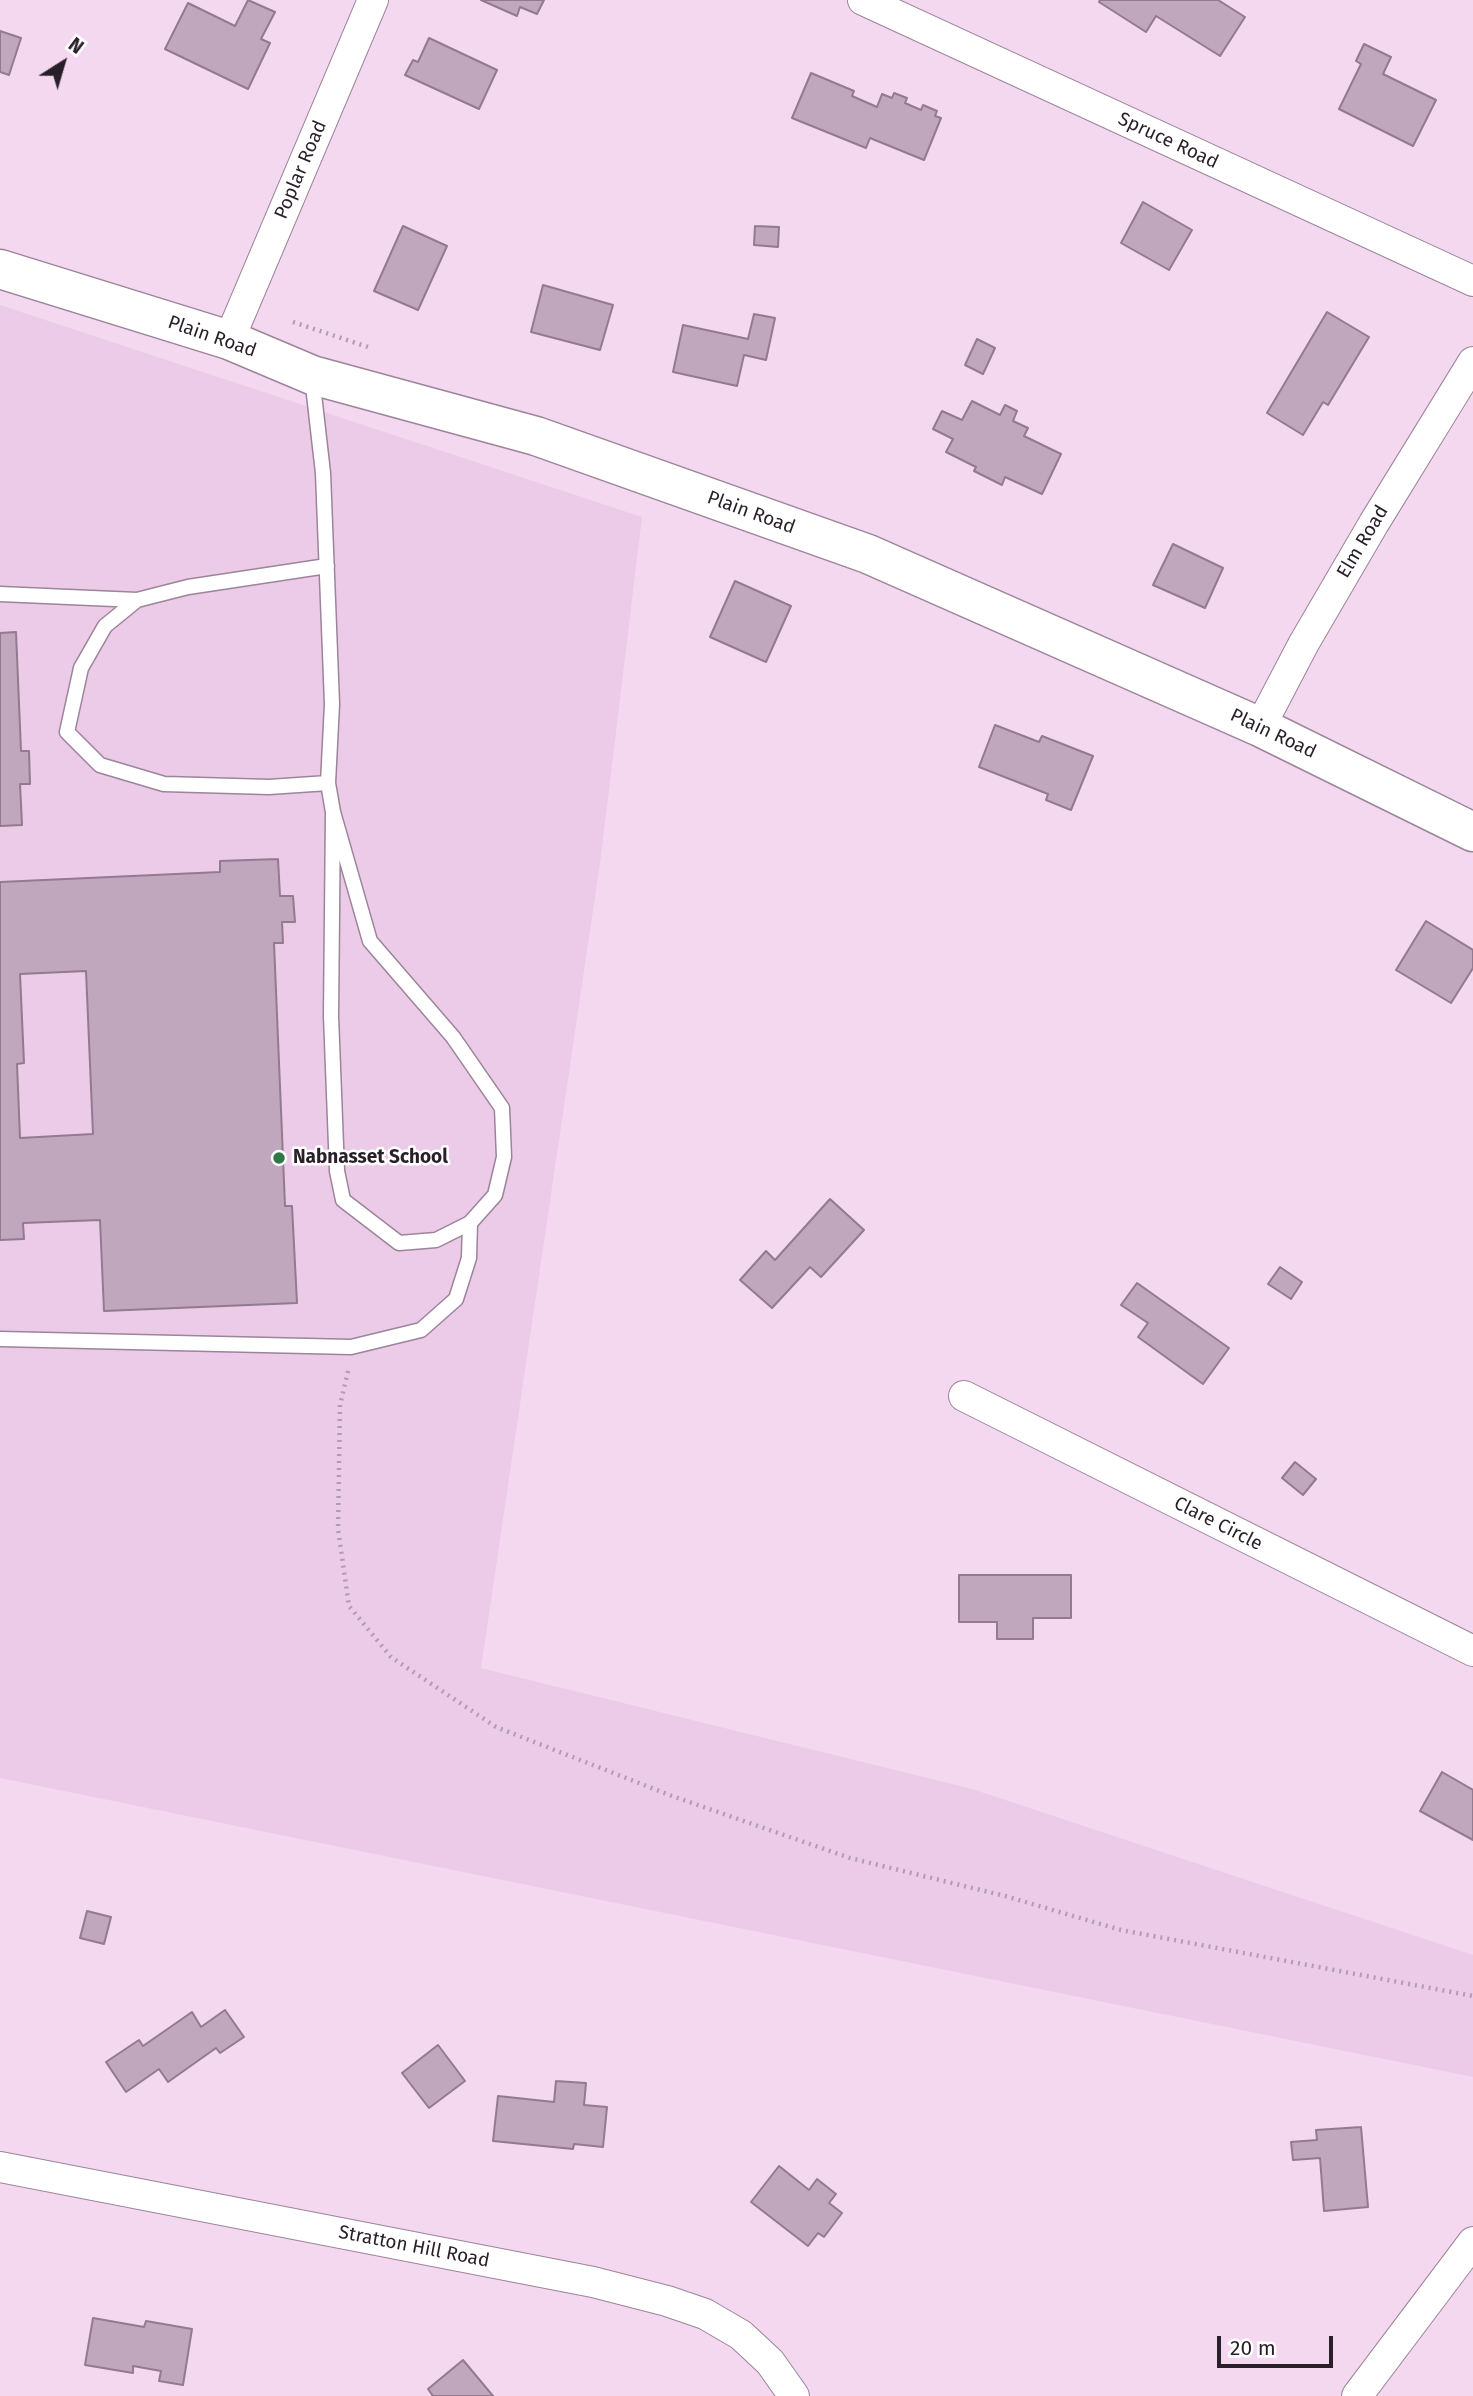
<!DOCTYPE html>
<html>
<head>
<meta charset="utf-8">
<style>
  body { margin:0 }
  #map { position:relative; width:1473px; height:2396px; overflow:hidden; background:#f3d8ef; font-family:"Fira Sans",sans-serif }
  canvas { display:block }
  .north { position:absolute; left:28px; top:28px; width:70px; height:70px; -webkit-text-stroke:5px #fff; paint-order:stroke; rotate:37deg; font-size:19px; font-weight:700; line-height:28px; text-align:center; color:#291f28 }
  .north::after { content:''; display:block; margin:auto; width:24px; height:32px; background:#291f28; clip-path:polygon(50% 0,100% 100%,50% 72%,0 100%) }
  .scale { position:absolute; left:1217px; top:2336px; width:116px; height:32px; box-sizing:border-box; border:4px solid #291f28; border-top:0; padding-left:9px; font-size:21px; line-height:24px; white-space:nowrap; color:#291f28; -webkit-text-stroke:5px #fff; paint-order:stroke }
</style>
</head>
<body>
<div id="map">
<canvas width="1473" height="2396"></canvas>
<div class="north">N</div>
<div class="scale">20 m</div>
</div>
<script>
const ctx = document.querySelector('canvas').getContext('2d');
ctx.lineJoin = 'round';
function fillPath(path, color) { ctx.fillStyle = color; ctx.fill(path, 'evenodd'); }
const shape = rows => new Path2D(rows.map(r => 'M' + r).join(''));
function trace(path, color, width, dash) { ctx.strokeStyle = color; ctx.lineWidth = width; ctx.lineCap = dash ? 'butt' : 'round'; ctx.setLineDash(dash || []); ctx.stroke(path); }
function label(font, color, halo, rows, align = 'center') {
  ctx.font = font + ' "Fira Sans",sans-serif'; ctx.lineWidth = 5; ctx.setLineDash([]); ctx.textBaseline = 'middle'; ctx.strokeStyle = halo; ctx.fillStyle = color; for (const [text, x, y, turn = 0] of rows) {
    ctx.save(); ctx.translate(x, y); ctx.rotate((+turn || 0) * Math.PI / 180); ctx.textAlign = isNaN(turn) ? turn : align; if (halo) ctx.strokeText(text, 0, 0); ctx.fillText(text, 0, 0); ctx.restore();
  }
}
const built = shape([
  [0,305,642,517,601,856,481,1668,972,1789,1473,1955,1473,2077,0,1778]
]);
const building = shape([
  [248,0,275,12,261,39,270,43,248,89,165,49,188,3,235,26,248,0],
  [481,0,544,0,537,14,520,7,517,16,481,0],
  [1100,0,1218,0,1245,17,1220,56,1156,16,1146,32,1099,2,1100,0],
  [0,31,21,38,9,75,0,72,0,31],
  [429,38,497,70,479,109,405,75,413,60,418,62,429,38],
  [1364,44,1391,57,1383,74,1436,100,1413,146,1339,109,1361,64,1356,61,1364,44],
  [811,73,854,91,852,96,877,107,882,94,892,98,894,93,907,98,905,103,921,110,923,105,937,111,935,116,941,118,924,160,870,138,866,148,792,118,811,73],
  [1143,202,1192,230,1169,270,1121,243,1143,202],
  [403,226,447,246,418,310,374,291,403,226],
  [755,226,779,227,778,247,754,245,755,226],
  [543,285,613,305,600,350,531,332,543,285],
  [1327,312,1369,337,1328,405,1323,402,1303,435,1267,413,1327,312],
  [754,314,775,318,766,360,744,355,737,386,673,372,683,325,748,339,754,314],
  [977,339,995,348,983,374,965,365,977,339],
  [972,401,1000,415,1005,405,1017,411,1013,421,1028,428,1024,436,1061,454,1042,494,1005,477,1002,485,974,471,976,467,946,452,953,439,933,429,942,411,962,420,972,401],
  [1173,544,1223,568,1205,608,1153,585,1173,544],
  [735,581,791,606,766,662,710,637,735,581],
  [16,632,21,751,29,751,30,784,20,784,22,825,0,826,0,633,16,632],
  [995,725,1039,742,1042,736,1093,756,1071,810,1046,800,1048,794,979,767,995,725],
  [278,859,280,896,293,896,295,922,282,922,283,943,274,943,285,1206,292,1206,297,1303,104,1311,100,1220,23,1223,24,1239,0,1240,0,882,220,872,220,861,278,859],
  [86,971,93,1134,20,1138,17,1064,24,1063,20,974,86,971],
  [1426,921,1473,950,1473,968,1451,1003,1396,970,1426,921],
  [830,1199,864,1230,821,1277,810,1267,772,1308,740,1280,766,1251,775,1260,830,1199],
  [1280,1267,1302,1282,1291,1299,1268,1284,1280,1267],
  [1137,1283,1229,1348,1203,1384,1138,1337,1148,1323,1121,1305,1137,1283],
  [1295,1462,1316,1479,1303,1495,1282,1478,1295,1462],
  [959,1575,1071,1575,1071,1618,1033,1618,1033,1639,997,1639,997,1622,959,1622,959,1575],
  [1442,1772,1473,1790,1473,1840,1420,1811,1442,1772],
  [87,1911,111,1917,104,1944,80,1938,87,1911],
  [225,2010,244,2037,220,2053,216,2048,168,2082,159,2069,126,2092,106,2062,139,2040,143,2046,192,2012,201,2027,225,2010],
  [438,2045,465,2081,429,2108,402,2073,438,2045],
  [556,2081,586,2083,584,2105,607,2107,603,2147,574,2144,573,2149,493,2141,498,2096,554,2102,556,2081],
  [1361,2127,1368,2207,1324,2211,1320,2158,1293,2160,1291,2142,1317,2140,1316,2130,1361,2127],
  [779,2166,809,2190,817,2179,836,2194,829,2203,842,2213,824,2237,818,2233,808,2246,751,2202,779,2166],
  [93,2318,144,2327,146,2321,192,2329,183,2385,159,2381,161,2371,133,2366,133,2373,85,2365,93,2318],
  [463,2360,493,2396,433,2396,428,2389,463,2360]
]);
const path = shape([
  [293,322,368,347],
  [348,1371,340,1405,338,1529,349,1606,391,1657,496,1727,672,1796,850,1858,1005,1896,1121,1930,1473,1996]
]);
const lane = shape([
  [312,377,323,473,332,704,328,783,333,812],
  [327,566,188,587,137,600,105,626,81,668,67,732,100,765,164,784,269,787,328,783],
  [0,594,137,600],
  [333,812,370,941,453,1037,502,1108,504,1157,495,1195,470,1223,436,1240,399,1243,343,1200,337,1171,331,1016,333,812],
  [0,1339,351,1347,421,1330,456,1299,469,1258,470,1223]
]);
const street = shape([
  [863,0,1473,281],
  [229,340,373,0],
  [1260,727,1304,643,1374,523,1473,362],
  [964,1396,1473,1651],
  [0,2167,593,2282,667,2301,705,2314,741,2335,770,2362,794,2396],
  [1357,2396,1473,2242]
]);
const secondary = shape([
  [0,269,229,340,312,375,536,436,868,554,1260,727,1473,832]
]);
const markers = [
  [279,1158,7,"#307845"]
];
const streetNames = [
  ["Spruce Road",1168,141,25],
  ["Poplar Road",301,170,-67],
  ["Plain Road",212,337,19],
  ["Plain Road",751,513,20],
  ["Elm Road",1363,542,-59],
  ["Plain Road",1273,734,25],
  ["Clare Circle",1218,1524,27],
  ["Stratton Hill Road",414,2247,11]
];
const poiNames = [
  ["Nabnasset School",293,1158]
];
fillPath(built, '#eccbe8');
fillPath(building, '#c1a7bd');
trace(building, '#927a8f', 2);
trace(lane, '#9c8499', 17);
trace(street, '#9c8499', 32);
trace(secondary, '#9c8499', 41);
trace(path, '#b29caf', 4.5, [2, 5]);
trace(lane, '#fff', 14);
trace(street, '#fff', 30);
trace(secondary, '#fff', 38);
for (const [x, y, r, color] of markers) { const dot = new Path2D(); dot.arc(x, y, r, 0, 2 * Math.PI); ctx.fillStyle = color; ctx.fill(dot); trace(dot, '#fff', 2.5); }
label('19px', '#291f28', '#fff', streetNames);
label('bold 19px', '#291f28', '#fff', poiNames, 'left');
</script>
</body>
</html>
